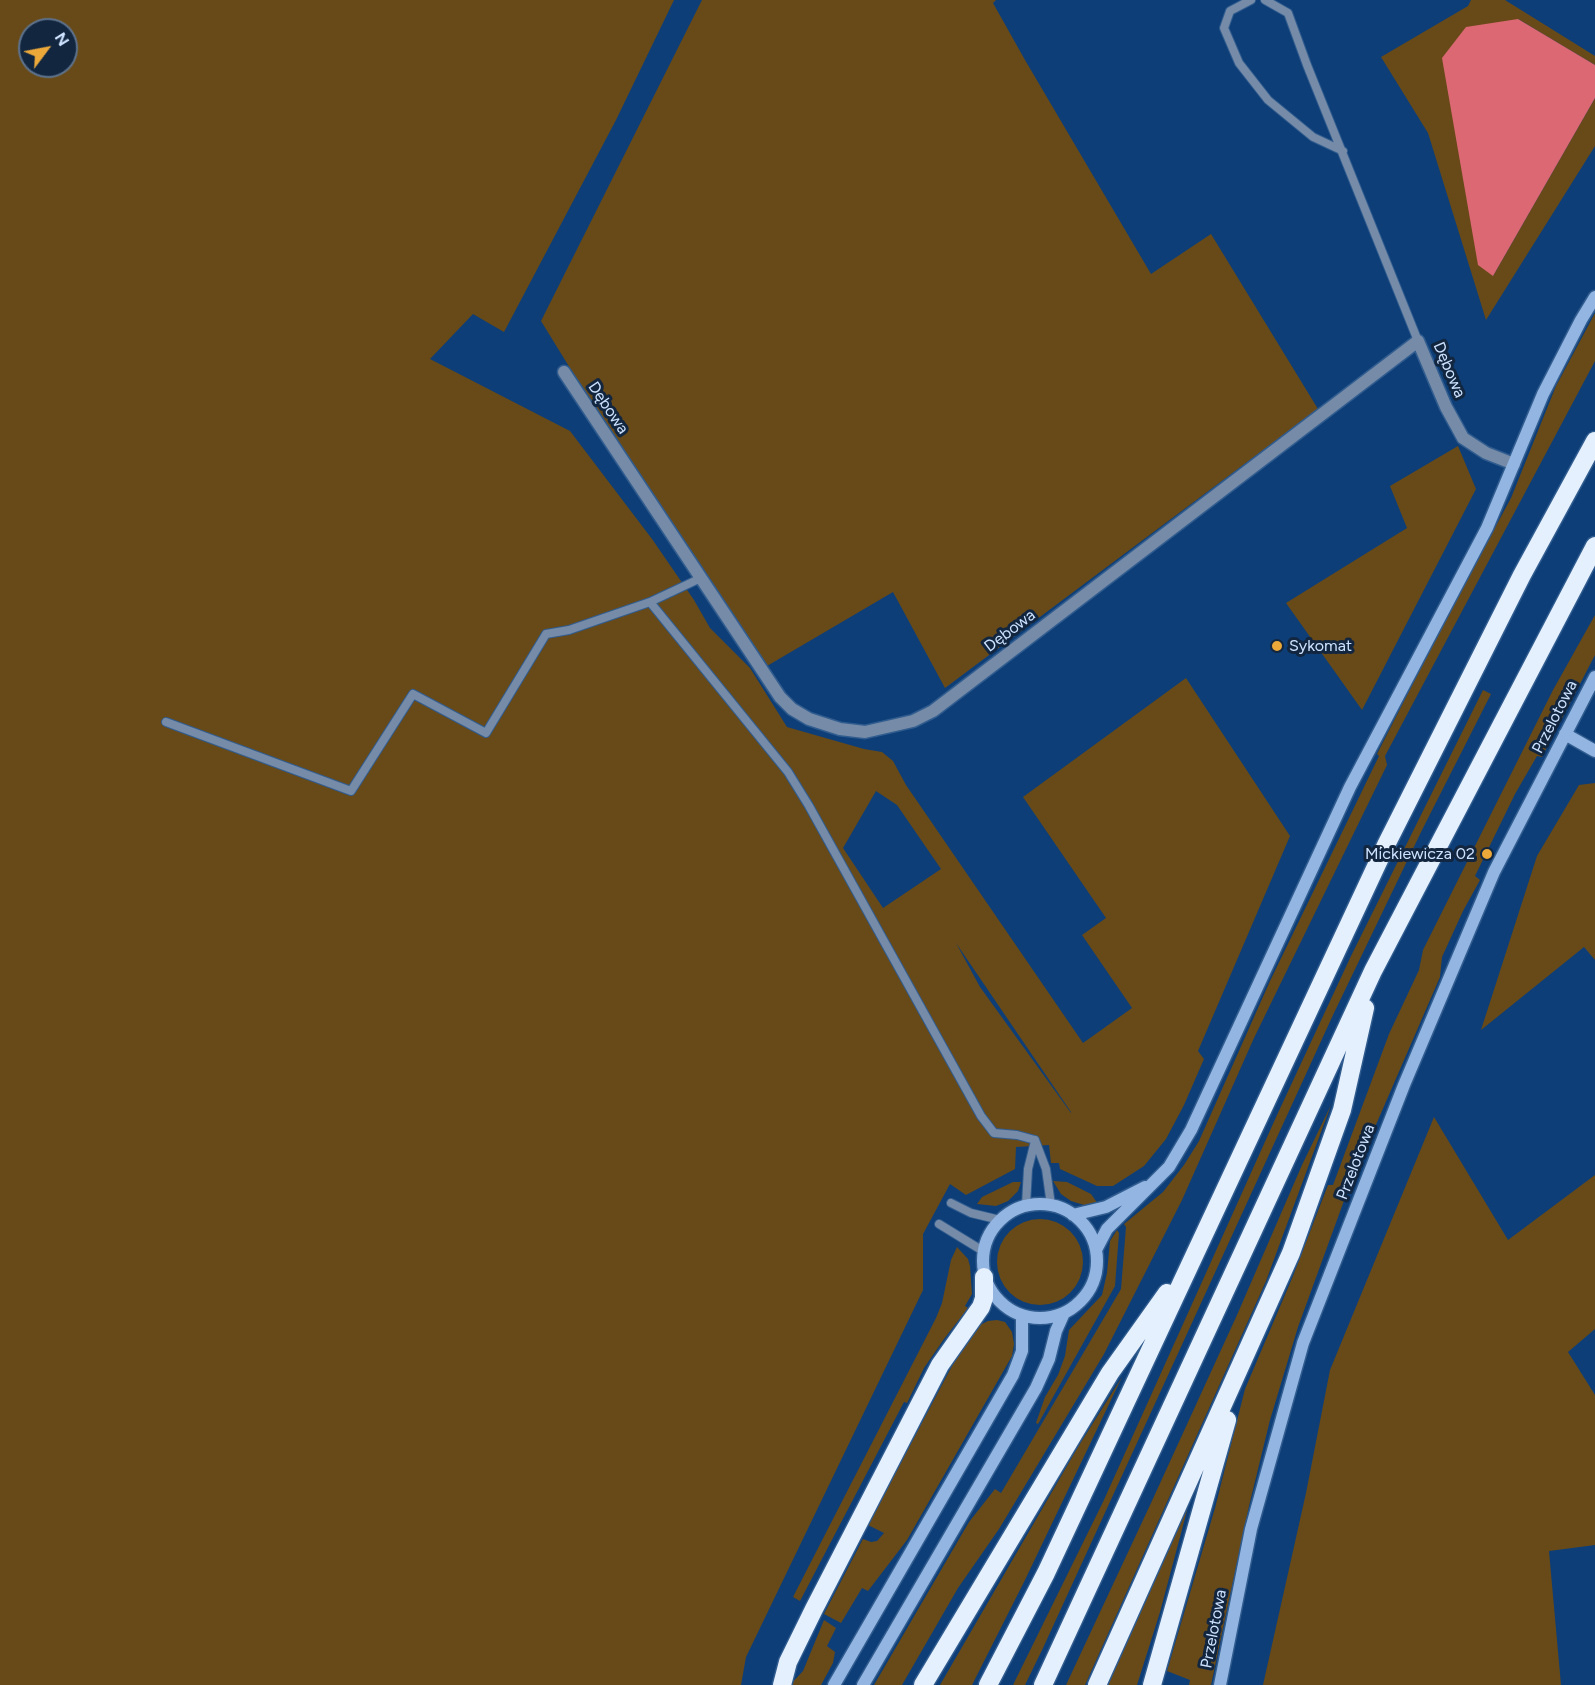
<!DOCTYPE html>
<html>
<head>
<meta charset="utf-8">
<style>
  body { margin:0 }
  #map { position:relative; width:1595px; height:1685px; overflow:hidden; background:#0d3e77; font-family:Figtree,sans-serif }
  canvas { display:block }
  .north { position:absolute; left:18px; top:18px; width:60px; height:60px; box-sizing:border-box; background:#122640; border:2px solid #5d728c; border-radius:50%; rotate:58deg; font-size:16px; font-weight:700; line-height:24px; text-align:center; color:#cee3ff }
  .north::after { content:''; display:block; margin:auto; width:21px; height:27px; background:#eca93a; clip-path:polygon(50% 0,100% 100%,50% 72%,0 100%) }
</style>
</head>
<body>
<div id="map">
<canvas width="1595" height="1685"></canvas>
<div class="north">N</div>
</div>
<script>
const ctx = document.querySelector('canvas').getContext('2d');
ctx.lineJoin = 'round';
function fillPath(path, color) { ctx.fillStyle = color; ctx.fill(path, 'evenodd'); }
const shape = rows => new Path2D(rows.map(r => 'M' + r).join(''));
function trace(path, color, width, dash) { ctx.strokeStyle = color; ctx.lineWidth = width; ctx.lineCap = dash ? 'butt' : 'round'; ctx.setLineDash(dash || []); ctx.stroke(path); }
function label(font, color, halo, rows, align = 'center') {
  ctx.font = font + ' Figtree,sans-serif'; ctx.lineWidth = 6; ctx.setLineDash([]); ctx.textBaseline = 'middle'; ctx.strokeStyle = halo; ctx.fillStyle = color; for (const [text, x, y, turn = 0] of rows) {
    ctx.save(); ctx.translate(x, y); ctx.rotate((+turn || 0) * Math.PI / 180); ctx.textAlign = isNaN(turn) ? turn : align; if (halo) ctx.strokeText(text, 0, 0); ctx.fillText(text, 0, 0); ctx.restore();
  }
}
const green = shape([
  [0,0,674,0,616,120,504,332,473,314,430,359,570,431,652,539,694,600,710,628,750,668,787,727,864,749,882,752,893,761,906,785,1083,1043,1132,1008,1082,935,1106,918,1023,797,1186,678,1290,836,1198,1051,1204,1059,1184,1105,1166,1139,1144,1166,1113,1186,1097,1186,1060,1169,1059,1163,1051,1163,1049,1145,1016,1147,1015,1169,966,1195,950,1184,923,1234,923,1290,746,1657,741,1685,0,1685],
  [30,30,66,30,66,66,30,66],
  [876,791,897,805,941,869,883,908,843,848],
  [956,943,1071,1112,1071,1113,980,987],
  [702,0,996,0,993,3,1025,60,1151,274,1211,234,1318,409,945,688,893,592,767,666,573,373,541,321],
  [1471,0,1505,0,1595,56,1595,65,1518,19,1493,276,1595,98,1595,146,1486,320,1428,133,1381,57,1468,6],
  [1595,313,1595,361,1385,756,1387,765,1254,1038,1182,1200,1104,1354,999,1529,958,1588,902,1685,874,1685,969,1522,995,1489,1001,1493,1121,1289,1126,1227,1124,1224,1163,1192,1184,1165,1199,1141,1270,981,1379,756,1377,754,1451,609,1511,498,1556,386],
  [1458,446,1476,489,1362,710,1286,603,1407,528,1390,486],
  [1595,615,1595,655,1542,757,1537,756,1515,794,1475,876,1480,880,1463,911,1442,957,1440,977,1349,1187,1298,1327,1270,1420,1249,1506,1211,1685,1189,1685,1190,1680,1167,1671,1215,1508,1245,1389,1293,1276,1328,1185,1333,1185,1389,1034,1419,970,1423,950,1553,690],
  [1483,690,1491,694,1422,830,1333,1015,1043,1648,1025,1685,1013,1685,1103,1502,1277,1115,1351,956],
  [1595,783,1595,960,1584,947,1481,1030,1537,856,1579,785],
  [1331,1105,1266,1281,1085,1685,1066,1685,1151,1503,1237,1315,1302,1165],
  [1434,1117,1508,1240,1595,1175,1595,1329,1568,1352,1595,1395,1595,1545,1549,1551,1561,1685,1263,1685,1306,1493,1330,1370],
  [1053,1181,1067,1182,1091,1194,1098,1204,1084,1205,1071,1201,1061,1194],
  [1013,1182,1021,1182,1018,1191,1008,1201,996,1206,977,1204,982,1197],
  '997 1262a43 43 0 1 1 86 0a43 43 0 1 1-86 0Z',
  [1117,1230,1119,1233,1115,1286,1038,1424,1036,1423,1045,1397,1058,1375,1065,1356,1069,1330,1102,1295,1107,1273,1110,1241],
  [957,1247,968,1259,970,1266,972,1294,965,1306,968,1308,944,1339,924,1368,907,1403,904,1402,800,1601,793,1597,936,1318,942,1303,951,1260],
  [997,1320,1005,1322,1012,1332,1014,1344,1012,1356,907,1540,868,1591,862,1588,841,1623,824,1614,863,1539,871,1542,877,1541,884,1533,868,1525,962,1347,972,1333,980,1325,988,1321],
  [1122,1377,1024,1582,972,1685,940,1685,1078,1447],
  [1188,1507,1160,1612,1137,1685,1108,1685],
  [824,1620,836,1628,827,1646,835,1652,833,1663,821,1685,790,1685,803,1671]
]);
const water = shape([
  [1518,19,1595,65,1595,98,1493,276,1478,265,1442,58,1466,27]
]);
const lane = shape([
  [1251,0,1230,11,1224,28,1239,63,1268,100,1313,137,1343,151],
  [1265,0,1288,13,1307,65,1418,341],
  [650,602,701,578],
  [166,722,351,791,413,694,486,733,546,634,569,630,650,602,788,772,809,806,981,1116,994,1133,1017,1135,1035,1140],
  [1035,1140,1046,1169,1051,1205],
  [951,1203,971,1213,1000,1220],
  [1026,1205,1028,1169,1035,1141],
  [939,1224,983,1251]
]);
const street = shape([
  [564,372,780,697,792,709,809,719,840,729,865,732,913,721,933,711,1418,341,1446,407,1463,438,1486,453,1514,464]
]);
const secondary = shape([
  [1565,734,1595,751],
  '983 1261a57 57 0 1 1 114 0a57 57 0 1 1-114 0Z',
  [1073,1215,1106,1207,1145,1187],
  [1096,1250,1107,1229,1169,1167,1191,1130,1350,787,1487,528,1543,394,1581,320,1595,297],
  [834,1685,1013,1375,1022,1351,1022,1316],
  [863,1685,1036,1388,1049,1359,1056,1331,1064,1313],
  [1220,1685,1251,1529,1303,1343,1404,1085,1494,872,1595,677]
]);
const highway = shape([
  [782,1685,788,1662,814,1609,940,1365,981,1307,984,1298,984,1277],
  [923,1685,1110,1373,1167,1293],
  [988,1685,1046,1573,1386,845,1522,575,1595,441],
  [1043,1685,1373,971,1595,546],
  [1097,1685,1291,1253,1342,1110,1365,1008],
  [1152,1685,1227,1420]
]);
const markers = [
  [1277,646,6,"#eca93a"],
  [1487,854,6,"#eca93a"]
];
const streetNames = [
  ["Dębowa",1449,370,67],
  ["Dębowa",608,408,56],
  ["Dębowa",1010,631,-37],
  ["Przelotowa",1555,717,-63],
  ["Przelotowa",1356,1162,-69],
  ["Przelotowa",1214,1629,-79]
];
const poiNames = [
  ["Sykomat",1289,646],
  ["Mickiewicza 02",1475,854,"right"]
];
fillPath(green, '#684a19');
fillPath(water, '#dc6874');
trace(lane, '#305c8f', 10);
trace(street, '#305c8f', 15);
trace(secondary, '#305c8f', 15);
trace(highway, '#305c8f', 21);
trace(lane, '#768ba7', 8);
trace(street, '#768ba7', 12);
trace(secondary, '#93b5e2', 12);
trace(highway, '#e5f0fe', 18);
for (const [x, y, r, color] of markers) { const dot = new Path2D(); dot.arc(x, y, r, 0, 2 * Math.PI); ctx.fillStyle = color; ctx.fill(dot); trace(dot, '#122640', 2); }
label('16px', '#cee3ff', '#122640', streetNames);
label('16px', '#cee3ff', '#122640', poiNames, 'left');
</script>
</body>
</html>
